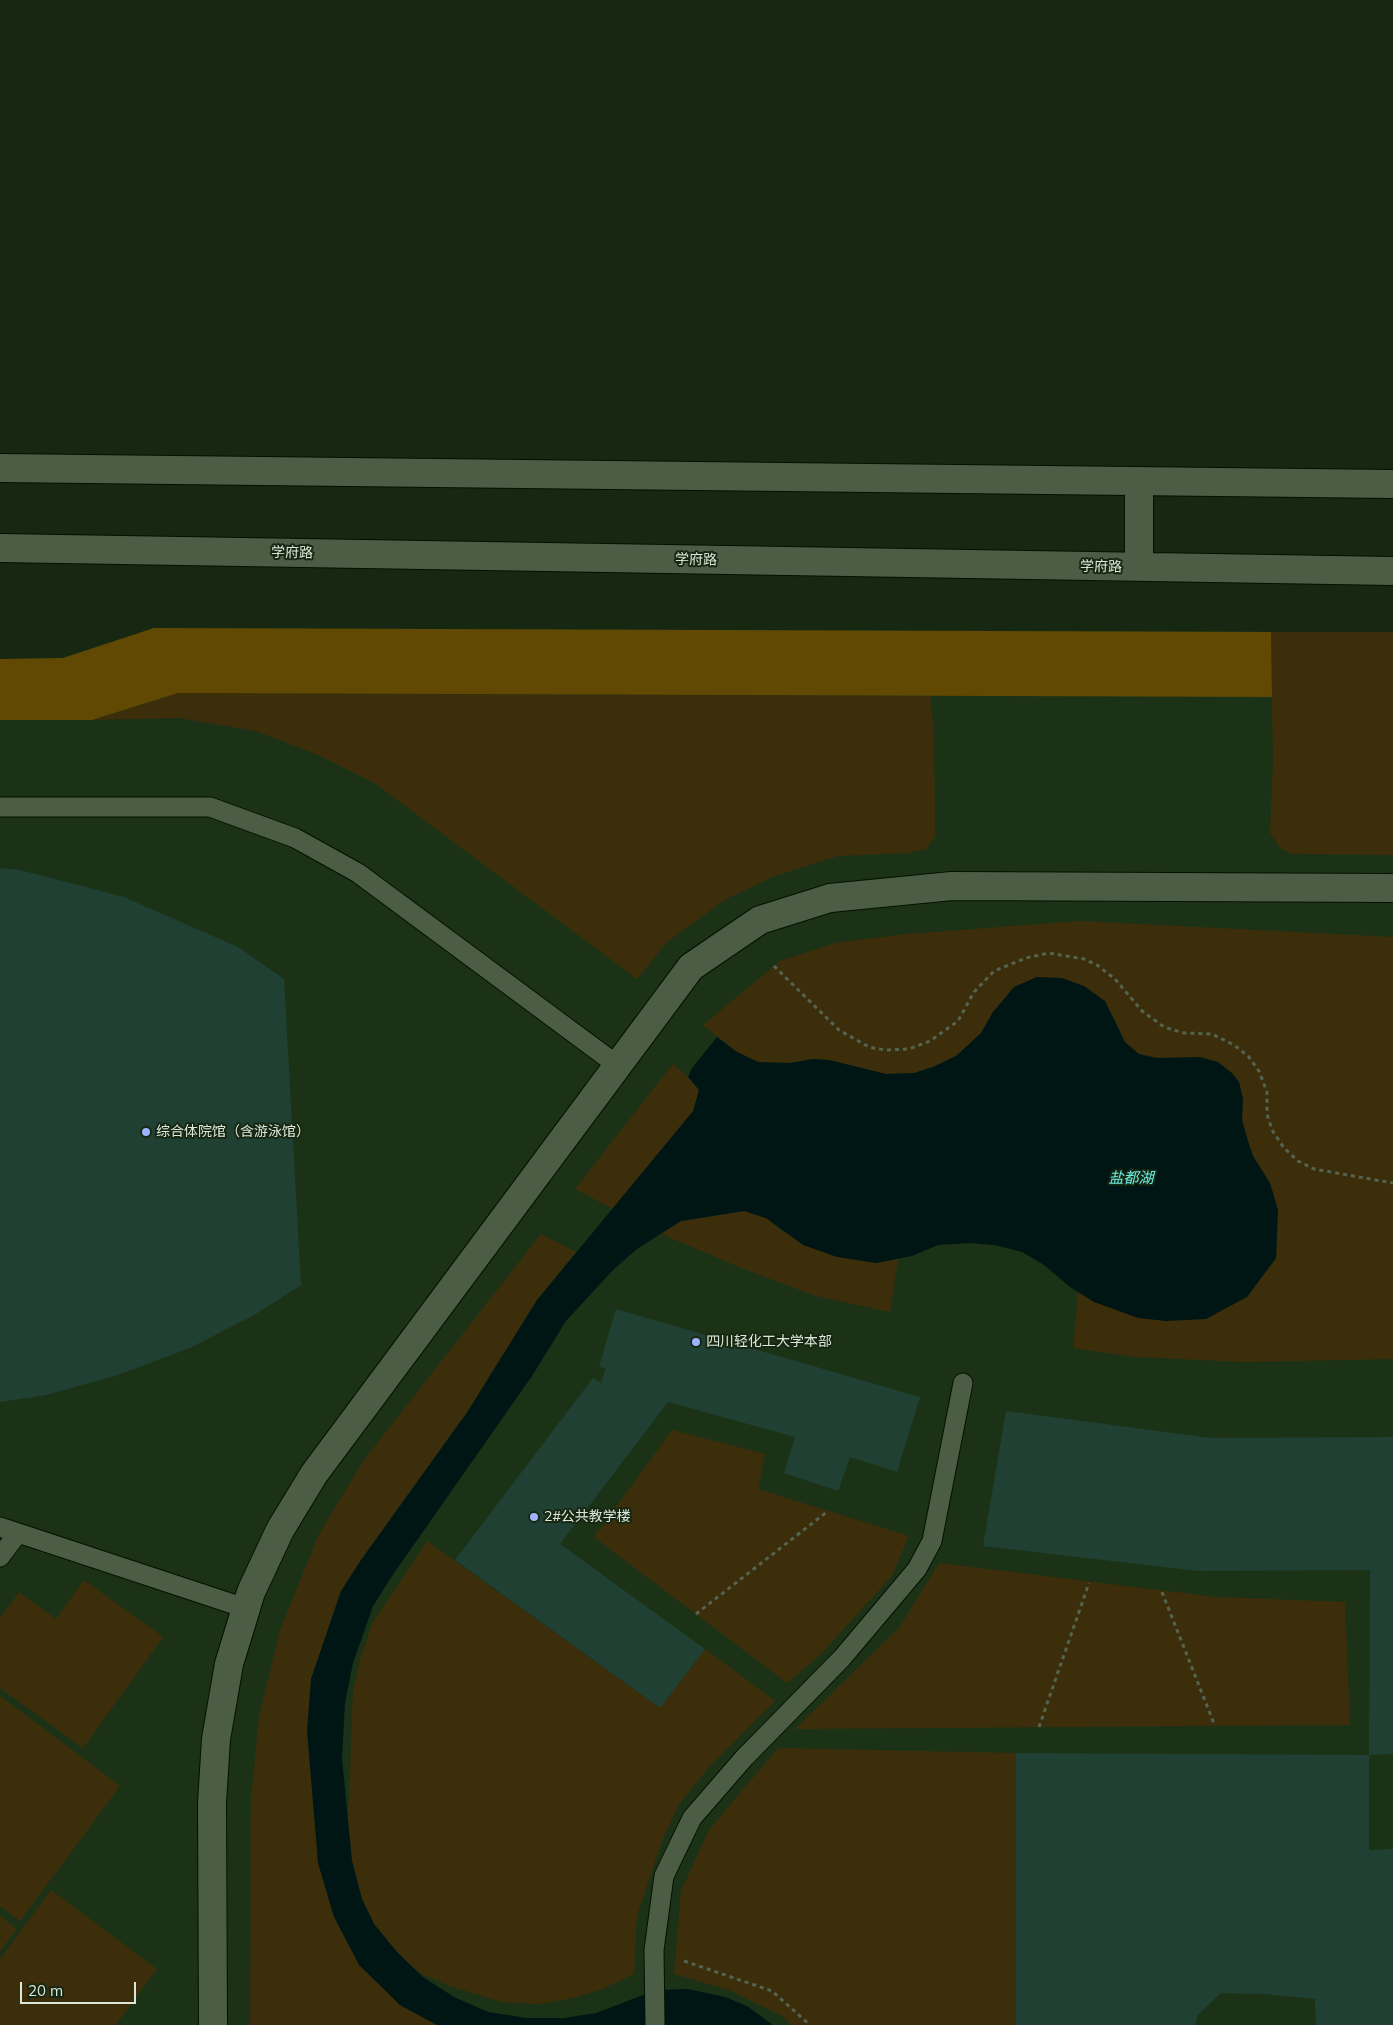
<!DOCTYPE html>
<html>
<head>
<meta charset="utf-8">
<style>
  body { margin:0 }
  #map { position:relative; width:1393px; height:2025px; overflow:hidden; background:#172812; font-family:Mulish,sans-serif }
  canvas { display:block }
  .scale { position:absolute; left:20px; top:1982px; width:116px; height:22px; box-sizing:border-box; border:2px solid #dbe7d8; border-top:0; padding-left:6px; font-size:15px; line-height:18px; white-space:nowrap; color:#dbe7d8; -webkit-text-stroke:4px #172812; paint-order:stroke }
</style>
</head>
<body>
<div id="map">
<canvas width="1393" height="2025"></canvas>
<div class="scale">20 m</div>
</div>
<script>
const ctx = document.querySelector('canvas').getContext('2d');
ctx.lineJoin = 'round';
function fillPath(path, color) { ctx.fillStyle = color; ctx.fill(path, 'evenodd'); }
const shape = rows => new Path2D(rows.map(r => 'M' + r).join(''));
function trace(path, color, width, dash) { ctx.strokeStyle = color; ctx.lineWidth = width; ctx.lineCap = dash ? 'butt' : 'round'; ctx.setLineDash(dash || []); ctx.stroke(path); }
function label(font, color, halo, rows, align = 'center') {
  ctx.font = font + ' Mulish,"Noto Sans SC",sans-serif'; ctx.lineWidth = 4; ctx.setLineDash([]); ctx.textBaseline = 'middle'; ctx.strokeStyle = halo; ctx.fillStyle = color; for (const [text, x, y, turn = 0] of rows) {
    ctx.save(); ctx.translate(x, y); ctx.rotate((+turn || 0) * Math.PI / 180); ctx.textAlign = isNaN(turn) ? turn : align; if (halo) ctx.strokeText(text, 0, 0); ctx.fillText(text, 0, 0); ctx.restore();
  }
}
const built = shape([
  [154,628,1393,632,1393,2025,0,2025,0,659,63,658]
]);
const green = shape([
  [1271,632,1393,632,1393,855,1291,854,1280,848,1270,833,1273,763],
  [178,693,930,696,934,732,935,836,927,849,908,853,838,856,775,876,726,899,667,942,637,979,376,784,318,755,256,731,179,718,92,720],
  [1081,921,1393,937,1393,1359,1244,1362,1135,1357,1073,1348,1078,1292,1094,1302,1247,1297,1276,1258,1278,1210,1270,1183,1253,1156,1248,1141,1242,1120,1243,1099,1239,1082,1232,1073,1139,1054,1125,1042,1105,1001,993,1012,981,1033,956,1056,933,1067,914,1073,886,1074,829,1060,813,1059,790,1063,758,1062,737,1052,703,1025,780,961,835,943,906,934],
  [673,1064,688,1077,699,1090,694,1111,613,1209,575,1189],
  [744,1211,766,1218,782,1231,876,1263,898,1259,890,1312,816,1296,744,1269,661,1234,681,1221],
  [541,1234,576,1252,537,1300,468,1411,361,1560,341,1591,311,1679,318,1863,400,2005,437,2025,250,2025,251,1800,259,1717,280,1630,319,1534,364,1460],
  [672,1430,765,1454,758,1489,909,1536,892,1576,818,1657,787,1683,594,1537],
  [427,1541,660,1708,705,1649,775,1701,710,1766,679,1804,661,1843,637,1916,634,1974,602,1989,574,1998,538,2004,502,2002,450,1986,417,1972,397,1952,374,1924,362,1899,352,1861,348,1821,353,1691,361,1657,372,1624],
  [939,1563,1216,1597,1345,1602,1350,1725,795,1729,899,1628],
  [84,1580,163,1637,83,1748,0,1688,0,1618,19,1592,56,1619],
  [0,1696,120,1786,20,1921,0,1906],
  [778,1748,1016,1753,1016,2025,791,2025,784,2017,729,1990,674,1974,681,1891,709,1830],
  [51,1890,157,1969,116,2025,0,2025,0,1959],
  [0,1916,17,1929,0,1951]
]);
const forest = shape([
  [154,628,1271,632,1272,697,178,693,92,720,0,720,0,659,63,658]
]);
const water = shape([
  [1037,977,1062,978,1084,986,1105,1001,1125,1042,1139,1054,1156,1058,1200,1057,1218,1062,1232,1073,1239,1082,1243,1099,1242,1120,1248,1141,1253,1156,1270,1183,1278,1210,1276,1258,1247,1297,1206,1319,1166,1321,1138,1318,1094,1302,1070,1287,1044,1265,1022,1252,994,1245,970,1243,938,1245,912,1256,876,1263,837,1257,803,1245,766,1218,744,1211,681,1221,637,1249,614,1269,566,1321,532,1376,392,1576,373,1606,353,1663,345,1703,342,1758,352,1861,362,1899,374,1924,397,1952,423,1977,454,1997,488,2012,527,2018,564,2018,596,2013,656,1990,688,1989,725,1997,747,2006,773,2025,437,2025,400,2005,359,1965,334,1917,318,1863,307,1731,311,1679,341,1591,361,1560,468,1411,537,1300,693,1111,699,1090,688,1077,692,1068,717,1037,737,1052,758,1062,790,1063,813,1059,829,1060,886,1074,914,1073,933,1067,956,1056,981,1033,993,1012,1014,987]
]);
const building = shape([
  [0,868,20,870,124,897,238,947,284,979,301,1285,254,1315,190,1348,115,1376,46,1395,0,1402],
  [616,1309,920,1397,897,1472,850,1457,838,1491,784,1473,795,1437,668,1402,560,1544,705,1649,660,1708,455,1560,593,1378,601,1383,606,1368,599,1367],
  [1006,1411,1211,1438,1393,1437,1393,1754,1369,1755,1369,1850,1393,1849,1393,2025,1316,2025,1315,1999,1265,1994,1221,1993,1198,2015,1195,2025,1016,2025,1016,1753,1369,1755,1370,1570,1198,1571,983,1546]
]);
const path = shape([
  [774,966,839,1030,869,1047,885,1050,909,1049,930,1041,958,1021,974,992,994,971,1026,958,1049,953,1084,959,1097,965,1115,979,1142,1011,1164,1027,1184,1033,1212,1034,1234,1045,1248,1056,1259,1071,1267,1092,1267,1114,1272,1130,1284,1148,1298,1161,1314,1169,1393,1183],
  [1162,1592,1215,1726],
  [696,1614,828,1511],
  [1039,1727,1089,1583],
  [684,1961,772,1991,810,2025]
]);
const service = shape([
  [0,807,210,807,295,838,358,873,617,1065],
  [0,1527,245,1608],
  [0,1557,18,1533],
  [655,2025,654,1950,664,1876,692,1818,744,1758,842,1658,917,1569,932,1541,963,1383]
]);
const minor = shape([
  [213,2025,212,1803,216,1739,229,1664,251,1592,280,1530,314,1474,691,967,760,920,830,898,952,886,1393,888]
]);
const secondary = shape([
  [0,468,1393,484],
  [1139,481,1139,567],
  [0,548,1393,571]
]);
const markers = [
  [146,1132,5,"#9cb4fd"],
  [696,1342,5,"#9cb4fd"],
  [534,1517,5,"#9cb4fd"]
];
const streetNames = [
  ["学府路",292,553,1],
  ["学府路",696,560,1],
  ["学府路",1101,567,1]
];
const poiNames = [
  ["综合体院馆（含游泳馆）",156,1132],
  ["四川轻化工大学本部",706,1342],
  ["2#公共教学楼",544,1517]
];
const waterNames = [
  ["盐都湖",1131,1178]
];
fillPath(built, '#1c3216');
fillPath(green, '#3c2e0b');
fillPath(forest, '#614903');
fillPath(water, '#001615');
fillPath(building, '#204033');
trace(service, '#031101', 21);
trace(minor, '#031101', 30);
trace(secondary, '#031101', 30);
trace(path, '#546450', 3, [4, 4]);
trace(service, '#4b5e45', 19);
trace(minor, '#4b5e45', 28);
trace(secondary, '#4b5e45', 28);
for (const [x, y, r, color] of markers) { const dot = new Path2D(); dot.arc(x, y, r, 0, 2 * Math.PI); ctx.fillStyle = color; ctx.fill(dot); trace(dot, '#172812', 2); }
label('14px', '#dbe7d8', '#172812', streetNames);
label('14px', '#dbe7d8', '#172812', poiNames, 'left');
label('italic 15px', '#6aebe5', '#172812', waterNames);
</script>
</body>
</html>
